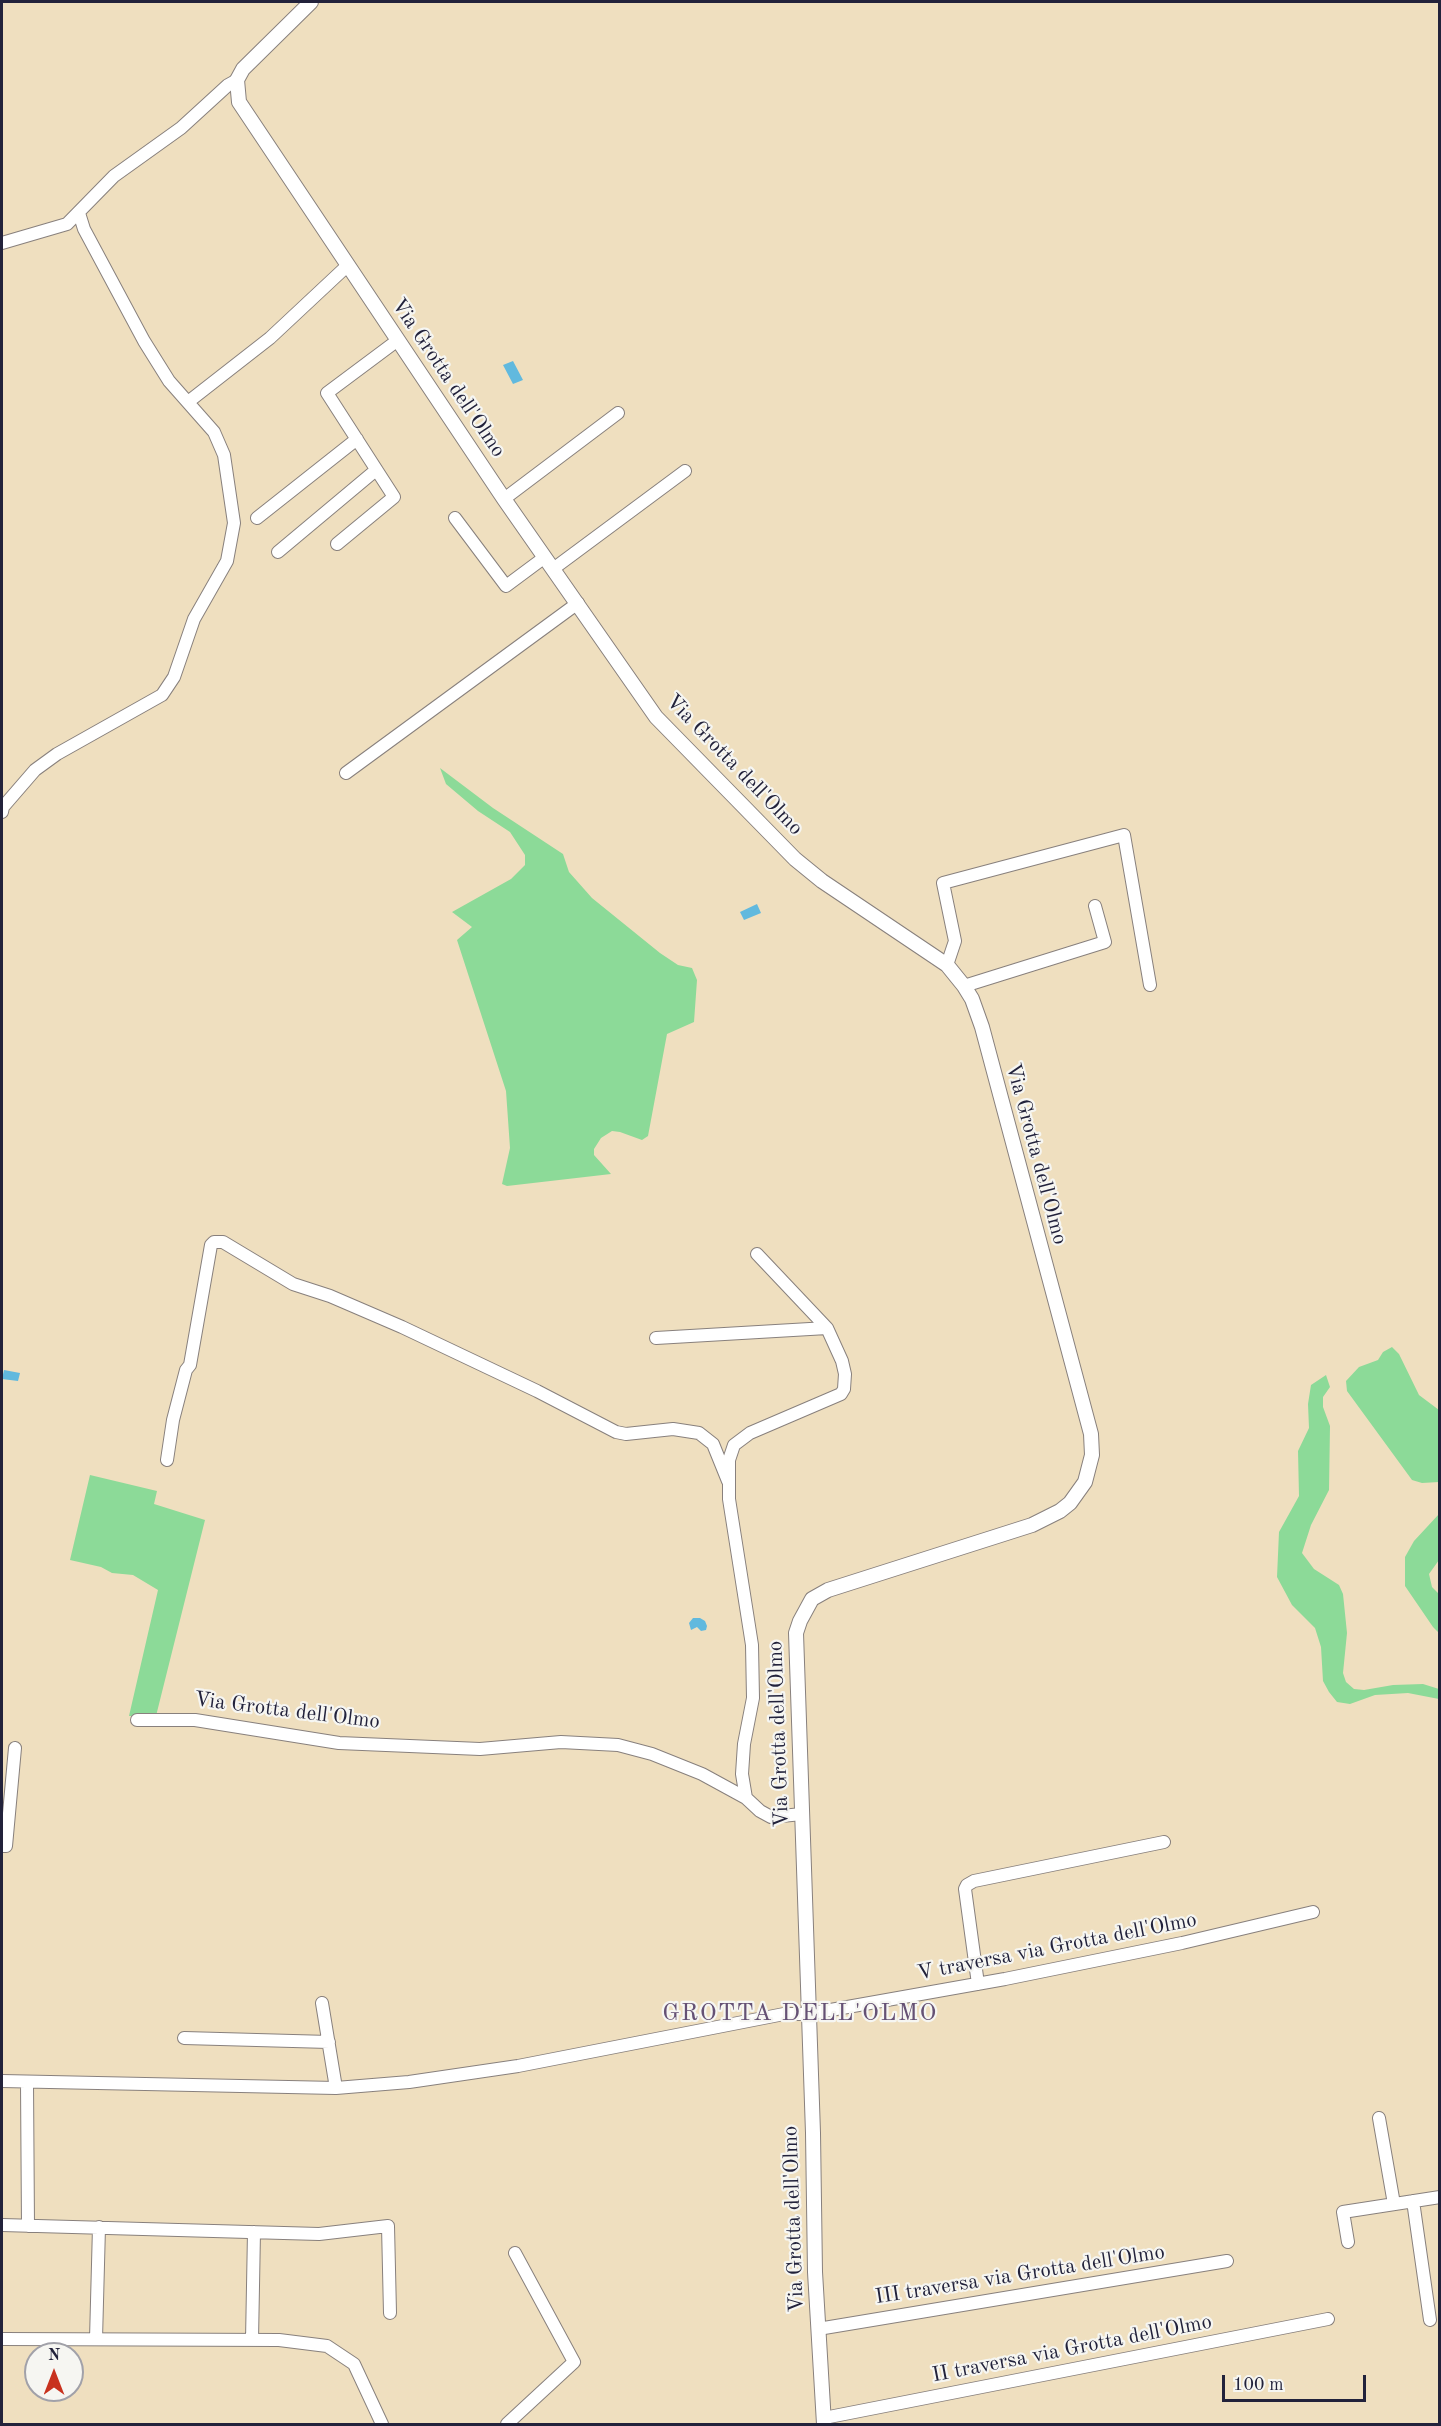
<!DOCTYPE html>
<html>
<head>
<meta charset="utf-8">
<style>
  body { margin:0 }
  #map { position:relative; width:1441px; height:2426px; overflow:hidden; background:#efdfbf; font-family:"Old Standard TT",serif }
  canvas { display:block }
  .frame { position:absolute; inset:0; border:3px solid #22223b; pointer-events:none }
  .north { position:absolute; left:24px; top:2342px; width:60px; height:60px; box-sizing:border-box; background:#f6f6f2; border:2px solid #a1a1a9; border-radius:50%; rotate:0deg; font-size:16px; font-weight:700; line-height:24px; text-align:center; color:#22223b }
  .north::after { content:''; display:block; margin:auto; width:21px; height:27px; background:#c8321e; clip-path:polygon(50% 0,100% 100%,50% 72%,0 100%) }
  .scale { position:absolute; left:1222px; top:2375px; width:144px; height:27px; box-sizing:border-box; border:3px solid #22223b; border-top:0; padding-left:8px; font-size:18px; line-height:21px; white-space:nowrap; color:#22223b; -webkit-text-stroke:4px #f6f6f2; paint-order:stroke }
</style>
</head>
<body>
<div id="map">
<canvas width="1441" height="2426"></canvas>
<div class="frame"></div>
<div class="north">N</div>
<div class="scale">100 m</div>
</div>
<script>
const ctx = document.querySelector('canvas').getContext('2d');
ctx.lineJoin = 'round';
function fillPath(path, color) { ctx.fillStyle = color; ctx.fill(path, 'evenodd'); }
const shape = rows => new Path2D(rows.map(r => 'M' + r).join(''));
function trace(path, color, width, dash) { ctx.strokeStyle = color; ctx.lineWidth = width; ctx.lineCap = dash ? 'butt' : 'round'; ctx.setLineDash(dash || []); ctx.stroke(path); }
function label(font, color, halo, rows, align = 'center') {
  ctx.font = font + ' "Old Standard TT",serif'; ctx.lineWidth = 4.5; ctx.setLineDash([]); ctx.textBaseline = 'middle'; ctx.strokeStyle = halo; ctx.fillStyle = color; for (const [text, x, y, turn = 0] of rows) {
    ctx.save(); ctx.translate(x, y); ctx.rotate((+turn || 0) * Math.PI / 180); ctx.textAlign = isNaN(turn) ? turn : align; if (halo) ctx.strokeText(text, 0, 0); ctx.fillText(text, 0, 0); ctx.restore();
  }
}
const green = shape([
  [440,768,493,808,563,854,569,872,592,898,660,953,678,965,692,968,697,980,694,1022,667,1034,648,1136,642,1140,620,1132,612,1131,601,1138,594,1149,594,1155,611,1174,507,1186,502,1184,510,1148,506,1091,457,940,472,927,452,912,511,879,525,865,525,855,510,832,478,811,446,784],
  [1392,1347,1399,1354,1419,1395,1439,1410,1439,1482,1422,1483,1412,1480,1347,1391,1346,1381,1359,1367,1378,1360,1383,1352],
  [1326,1375,1330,1387,1323,1397,1323,1407,1330,1426,1329,1490,1311,1525,1302,1553,1314,1569,1339,1585,1343,1594,1347,1633,1343,1673,1346,1682,1354,1689,1364,1690,1393,1685,1423,1684,1439,1689,1439,1699,1408,1693,1375,1695,1350,1704,1337,1702,1329,1692,1323,1681,1321,1647,1315,1628,1292,1605,1277,1577,1279,1532,1299,1496,1298,1451,1309,1428,1308,1404,1311,1385],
  [90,1475,157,1491,154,1504,205,1520,156,1716,129,1716,158,1590,133,1575,112,1573,101,1567,70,1560],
  [1439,1514,1439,1560,1429,1574,1432,1587,1439,1594,1439,1633,1433,1627,1405,1586,1405,1557,1414,1541]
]);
const water = shape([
  [513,361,523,380,513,384,503,365],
  [757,904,761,913,744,920,740,912],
  [4,1370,20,1373,18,1381,2,1379],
  [693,1618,700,1618,705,1621,707,1626,706,1630,701,1631,697,1627,691,1630,689,1623]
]);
const minor = shape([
  [2,243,67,224,114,176,181,128,228,85,237,80],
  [188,402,270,338,347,266],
  [504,499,618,413],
  [257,518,357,439],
  [455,518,506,586,545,557],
  [337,544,394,497,327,393,398,340],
  [278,552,376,470],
  [553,569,685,471],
  [346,773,578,603],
  [2,812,3,807,35,770,57,754,162,695,174,677,194,619,227,561,234,523,224,455,214,432,169,381,144,341,84,229,79,213],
  [947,965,955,941,943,883,1124,835,1150,985],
  [964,986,1105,942,1095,906],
  [656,1338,827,1328],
  [167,1460,173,1420,186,1370,190,1365,211,1245,214,1242,223,1242,293,1284,330,1296,402,1327,537,1391,616,1432,626,1434,673,1429,699,1433,713,1444,728,1481],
  [137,1720,195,1720,339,1743,480,1749,561,1742,618,1745,652,1754,702,1774,746,1798,760,1811,771,1817,802,1814],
  [746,1798,742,1774,744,1744,753,1698,752,1645,729,1499,729,1460,734,1445,750,1433,841,1394,844,1389,845,1374,842,1361,827,1328,757,1254],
  [2,1846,6,1846,15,1748],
  [978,1984,965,1889,967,1885,974,1881,1164,1842],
  [322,2003,336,2088],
  [184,2038,329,2042],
  [2,2081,336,2088,409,2082,518,2066,784,2014,808,2014,1005,1979,1182,1943,1313,1912],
  [27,2083,28,2226],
  [1379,2118,1394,2204],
  [1413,2201,1430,2320],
  [2,2225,319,2234,388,2226,390,2313],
  [1348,2242,1343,2212,1440,2197],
  [818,2329,1227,2261],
  [2,2339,279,2340,327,2346,354,2364,382,2424],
  [96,2339,99,2227],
  [252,2340,254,2232],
  [824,2418,1328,2319],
  [507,2424,574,2362,515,2253]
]);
const tertiary = shape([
  [311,2,243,69,237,80,239,102,504,499,656,717,795,859,822,881,947,965,964,986,972,999,982,1027,1091,1434,1092,1455,1085,1482,1070,1503,1060,1511,1032,1525,828,1590,812,1599,800,1621,796,1633,813,2133,815,2272,824,2424]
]);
const streetNames = [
  ["Via Grotta dell'Olmo",448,378,56],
  ["Via Grotta dell'Olmo",734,765,46],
  ["Via Grotta dell'Olmo",1036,1154,75],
  ["Via Grotta dell'Olmo",287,1711,7],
  ["Via Grotta dell'Olmo",779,1734,-92],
  ["V traversa via Grotta dell'Olmo",1057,1947,-11],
  ["Via Grotta dell'Olmo",794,2219,-92],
  ["III traversa via Grotta dell'Olmo",1020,2275,-9],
  ["II traversa via Grotta dell'Olmo",1072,2349,-11]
];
const quarterNames = [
  ["GROTTA DELL'OLMO",800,2014]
];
fillPath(green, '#8cda98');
fillPath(water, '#61b9de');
trace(minor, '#88807d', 14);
trace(tertiary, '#88807d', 16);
trace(minor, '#fff', 12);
trace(tertiary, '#fff', 14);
label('21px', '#22223b', '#f6f6f2', streetNames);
ctx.letterSpacing = '1.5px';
label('24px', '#655174', '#f6f6f2', quarterNames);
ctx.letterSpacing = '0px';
</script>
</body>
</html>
